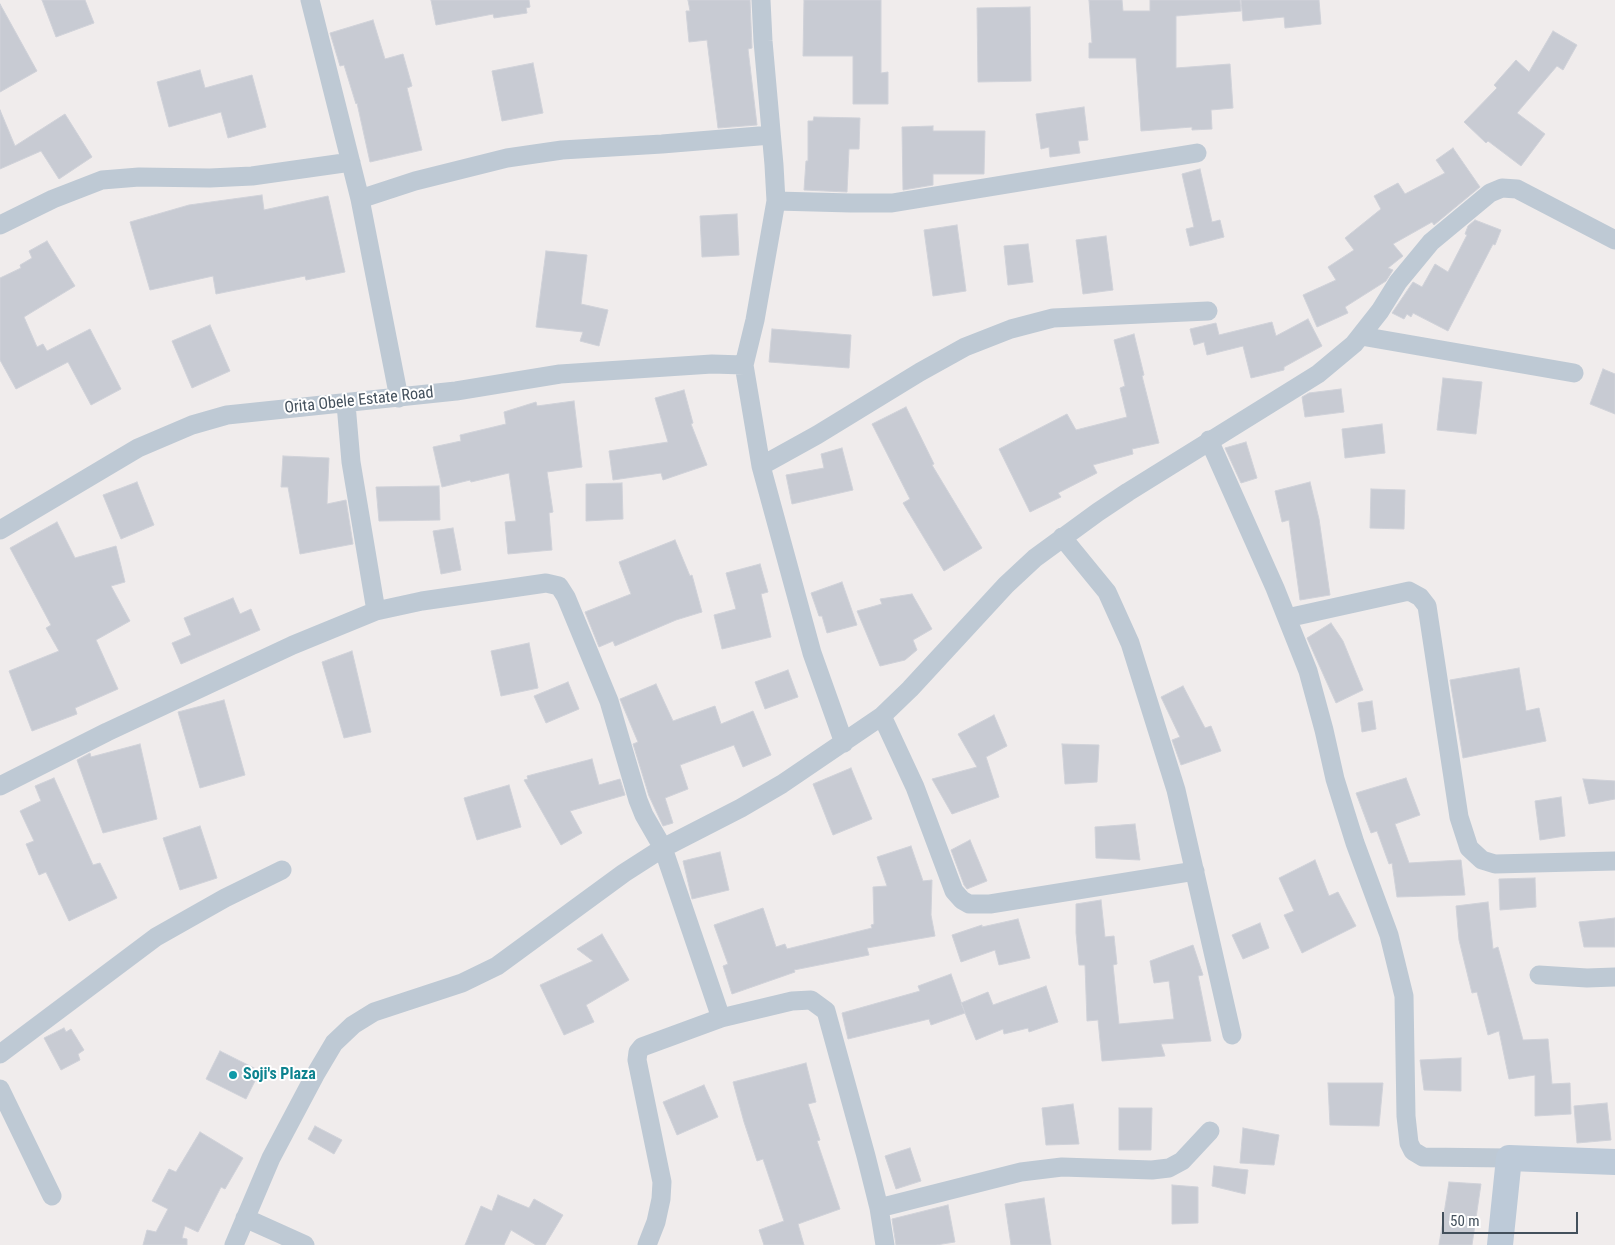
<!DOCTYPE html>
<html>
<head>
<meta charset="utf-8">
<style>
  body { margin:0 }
  #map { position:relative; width:1615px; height:1245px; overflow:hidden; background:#f0ecec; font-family:"Roboto Condensed",sans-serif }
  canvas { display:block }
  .scale { position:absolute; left:1442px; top:1212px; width:136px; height:22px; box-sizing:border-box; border:2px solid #43505c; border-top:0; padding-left:6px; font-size:15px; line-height:18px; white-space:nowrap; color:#43505c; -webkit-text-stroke:4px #fff; paint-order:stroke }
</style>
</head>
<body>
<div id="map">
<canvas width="1615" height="1245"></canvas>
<div class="scale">50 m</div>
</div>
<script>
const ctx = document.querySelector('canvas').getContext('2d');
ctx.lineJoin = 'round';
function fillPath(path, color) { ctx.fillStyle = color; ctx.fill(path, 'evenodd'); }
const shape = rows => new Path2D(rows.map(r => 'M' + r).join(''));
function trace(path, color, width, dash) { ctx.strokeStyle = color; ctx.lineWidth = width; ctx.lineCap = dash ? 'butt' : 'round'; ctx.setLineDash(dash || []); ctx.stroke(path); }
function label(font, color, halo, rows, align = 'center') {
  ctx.font = font + ' "Roboto Condensed",sans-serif'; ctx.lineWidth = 4; ctx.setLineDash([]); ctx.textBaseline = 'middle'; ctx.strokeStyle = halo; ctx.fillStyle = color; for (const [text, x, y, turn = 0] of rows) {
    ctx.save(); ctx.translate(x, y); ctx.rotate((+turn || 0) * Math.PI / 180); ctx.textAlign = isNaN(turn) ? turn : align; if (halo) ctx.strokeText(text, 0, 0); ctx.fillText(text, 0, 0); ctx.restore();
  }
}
const building = shape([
  [42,0,85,0,94,23,56,37,42,0],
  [431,0,529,0,530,7,526,8,527,13,494,18,493,14,436,25,431,0],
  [688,0,750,0,752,48,748,49,757,125,718,128,707,40,689,42,686,11,690,11,688,0],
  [804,0,881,0,881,73,888,72,888,104,853,104,853,56,803,56,804,0],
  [1089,0,1122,0,1123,11,1150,11,1150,0,1240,0,1241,11,1176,16,1176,68,1230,64,1233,108,1211,110,1212,129,1192,130,1192,127,1141,131,1136,58,1089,58,1089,43,1092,43,1089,0],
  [1241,0,1319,0,1321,24,1285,28,1284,17,1243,21,1241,0],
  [0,4,37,71,0,92,0,4],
  [1030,7,1031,81,978,82,977,8,1030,7],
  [373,20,385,59,403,54,412,86,407,88,422,150,370,162,357,103,356,104,344,65,340,66,330,33,373,20],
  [1553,31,1577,45,1563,70,1557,66,1517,113,1545,134,1521,166,1488,141,1486,143,1464,122,1497,88,1494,85,1516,60,1529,72,1553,31],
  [533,63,543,113,502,121,492,71,533,63],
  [200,70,205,88,252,75,266,127,228,138,221,112,169,127,157,82,200,70],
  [1084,107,1088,140,1078,141,1080,153,1050,157,1049,147,1041,149,1036,114,1084,107],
  [0,110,15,146,65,114,92,157,59,179,41,151,0,169,0,110],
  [814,117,860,118,859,149,849,149,847,192,804,190,806,161,808,161,808,121,813,121,814,117],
  [933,126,933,131,985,131,984,174,933,174,933,185,903,190,902,127,933,126],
  [1453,148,1480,187,1434,225,1432,222,1393,244,1403,256,1388,268,1393,270,1386,281,1345,307,1348,313,1317,327,1303,295,1336,280,1328,267,1354,250,1345,238,1381,209,1374,196,1398,183,1405,194,1445,173,1436,160,1453,148],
  [1200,169,1212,222,1220,220,1224,237,1190,246,1186,229,1194,227,1182,174,1200,169],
  [262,195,264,210,328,196,345,272,306,280,305,276,216,294,213,276,150,290,130,222,189,205,262,195],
  [737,214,739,255,702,257,700,216,737,214],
  [1475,220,1501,230,1495,245,1493,244,1448,331,1413,313,1411,317,1407,314,1404,319,1392,313,1413,282,1422,287,1435,264,1448,272,1467,235,1465,234,1468,226,1475,220],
  [957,225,966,291,933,296,924,230,957,225],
  [1106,236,1113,290,1083,294,1076,240,1106,236],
  [47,241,75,286,24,317,37,347,43,344,47,351,90,329,121,389,91,405,68,362,16,389,0,360,0,278,21,268,20,265,32,258,29,251,47,241],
  [1028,244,1033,282,1008,285,1004,246,1028,244],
  [546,251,587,255,581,304,608,310,599,346,580,341,583,332,536,327,546,251],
  [1308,319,1322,346,1284,367,1284,370,1251,378,1243,346,1207,355,1204,342,1194,345,1190,329,1216,323,1219,335,1272,322,1276,336,1308,319],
  [210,325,230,371,192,388,172,341,210,325],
  [772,329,851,335,849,368,769,362,772,329],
  [1134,334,1144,375,1142,376,1159,443,1132,449,1133,454,1093,465,1097,473,1058,493,1061,497,1030,512,999,449,1067,414,1076,430,1127,417,1120,388,1125,386,1114,340,1134,334],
  [1603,369,1615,374,1615,414,1590,404,1603,369],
  [1443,378,1482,382,1476,434,1437,430,1443,378],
  [1341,389,1344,412,1305,417,1302,397,1309,393,1341,389],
  [684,390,693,423,691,424,707,465,663,480,661,473,613,480,609,451,668,442,655,398,684,390],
  [574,401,582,467,547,472,553,512,549,513,552,550,508,554,505,522,516,521,509,473,471,482,470,480,442,487,433,447,461,441,460,435,506,424,504,412,536,402,537,406,574,401],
  [906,407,934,464,932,465,982,548,944,571,903,503,910,499,872,424,906,407],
  [1382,424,1385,453,1345,458,1342,429,1382,424],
  [1246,442,1257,478,1241,483,1225,448,1246,442],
  [842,448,853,490,792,504,786,475,824,468,821,454,842,448],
  [283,456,329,458,327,504,346,500,353,544,300,554,288,487,281,487,283,456],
  [137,482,154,525,121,539,103,495,137,482],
  [1310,482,1319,519,1330,595,1300,600,1289,520,1282,522,1275,491,1310,482],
  [622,483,623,519,586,521,586,484,622,483],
  [439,486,440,520,379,521,376,487,439,486],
  [1371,489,1405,490,1404,529,1370,528,1371,489],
  [57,522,75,558,116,546,125,582,111,586,130,621,96,640,118,689,75,708,77,714,32,731,9,671,59,651,46,628,51,625,10,548,57,522],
  [453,528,461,570,441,574,433,531,453,528],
  [675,540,690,576,692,575,702,612,676,620,615,646,613,641,599,647,585,612,631,594,619,562,675,540],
  [760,564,768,592,761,594,771,637,722,649,714,615,736,609,726,573,760,564],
  [842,582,857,625,827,633,822,616,819,616,811,593,842,582],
  [912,594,932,629,913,640,917,650,905,660,880,666,857,611,882,604,880,599,912,594],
  [233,598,240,614,251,609,260,630,181,664,172,643,191,635,184,618,233,598],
  [1331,623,1343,641,1363,690,1336,703,1307,638,1331,623],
  [529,643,538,688,501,696,491,651,529,643],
  [352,651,371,732,344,738,322,662,352,651],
  [1519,668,1526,711,1539,708,1546,741,1463,758,1450,680,1519,668],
  [788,670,798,697,765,709,755,682,788,670],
  [568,682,579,709,546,723,534,696,568,682],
  [656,684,673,721,715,706,721,724,753,711,771,755,743,767,734,745,680,765,688,789,665,798,673,823,663,826,649,796,633,744,638,742,620,699,656,684],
  [1183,686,1205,728,1211,726,1221,751,1181,765,1172,740,1180,737,1161,697,1183,686],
  [224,700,245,775,200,788,178,712,224,700],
  [1372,701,1376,729,1362,732,1358,703,1372,701],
  [994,715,1007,746,986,757,999,797,952,814,932,779,977,767,958,734,994,715],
  [140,744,157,819,103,833,77,760,90,753,91,757,140,744],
  [1062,744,1099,745,1097,782,1065,784,1062,744],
  [592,759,599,785,620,779,625,795,570,811,582,833,561,845,524,780,528,779,527,776,592,759],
  [851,768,872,819,833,835,813,784,851,768],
  [54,778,93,865,100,863,117,898,69,921,46,872,39,875,26,844,34,841,20,811,41,801,35,786,54,778],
  [1406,778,1420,815,1395,824,1409,863,1461,860,1465,895,1397,897,1392,863,1389,864,1377,831,1371,833,1356,793,1406,778],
  [1583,779,1615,781,1615,799,1589,804,1583,779],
  [509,785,521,827,477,840,464,798,509,785],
  [1561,797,1565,836,1540,840,1535,801,1561,797],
  [1135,824,1140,860,1096,858,1095,827,1135,824],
  [200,826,217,878,180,890,163,838,200,826],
  [970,840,987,881,967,889,964,885,951,850,970,840],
  [911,846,923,881,932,880,931,915,935,936,867,948,869,955,794,970,795,972,732,994,723,966,728,964,714,925,763,908,776,947,785,944,787,949,872,928,871,925,874,924,873,887,887,886,877,857,911,846],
  [720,852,729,890,692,899,683,861,720,852],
  [1315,860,1329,896,1338,892,1356,926,1302,953,1284,915,1294,911,1279,878,1315,860],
  [1535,878,1536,907,1500,910,1499,879,1535,878],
  [1101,900,1105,937,1114,936,1117,964,1113,965,1119,1024,1174,1019,1169,981,1154,983,1150,961,1193,945,1203,975,1198,976,1211,1041,1161,1044,1165,1056,1102,1061,1098,1020,1087,1021,1085,965,1079,965,1076,933,1076,904,1101,900],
  [1488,902,1493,949,1498,947,1523,1040,1548,1039,1552,1084,1570,1083,1571,1114,1535,1116,1535,1075,1509,1079,1499,1031,1488,1035,1477,992,1472,993,1459,940,1456,906,1488,902],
  [1615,918,1615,947,1584,947,1579,922,1615,918],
  [1018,919,1030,958,999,965,995,950,961,962,952,935,982,925,982,927,1018,919],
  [1260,923,1269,948,1243,959,1232,935,1260,923],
  [602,934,629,980,586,1005,594,1022,564,1035,540,985,593,961,577,949,602,934],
  [951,974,965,1013,931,1025,929,1019,848,1039,842,1013,920,991,918,986,951,974],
  [1046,986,1058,1022,1029,1032,1028,1028,1004,1034,1003,1029,976,1040,961,1003,988,992,993,1005,1046,986],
  [64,1028,66,1032,71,1029,84,1050,78,1054,80,1060,61,1070,44,1038,64,1028],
  [220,1051,260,1071,246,1099,206,1079,220,1051],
  [1461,1058,1461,1091,1424,1090,1420,1060,1461,1058],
  [806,1063,816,1102,808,1104,820,1140,817,1141,840,1209,798,1224,804,1245,764,1245,759,1230,784,1221,763,1159,757,1161,744,1122,733,1082,806,1063],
  [1328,1083,1383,1083,1379,1126,1330,1125,1328,1083],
  [704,1085,718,1117,677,1135,663,1102,704,1085],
  [1607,1103,1611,1140,1577,1143,1574,1106,1607,1103],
  [1073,1104,1079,1144,1046,1145,1042,1108,1073,1104],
  [1119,1108,1152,1108,1151,1150,1119,1150,1119,1108],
  [315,1126,342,1140,334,1154,308,1139,315,1126],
  [1243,1128,1279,1135,1274,1165,1240,1163,1243,1128],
  [200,1132,243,1158,225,1189,221,1187,198,1232,185,1226,182,1238,187,1239,187,1245,143,1245,147,1230,156,1232,168,1209,152,1201,169,1169,176,1172,200,1132],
  [910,1148,921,1181,896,1189,885,1156,910,1148],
  [1214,1166,1248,1170,1245,1194,1212,1186,1214,1166],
  [1449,1182,1481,1184,1472,1245,1439,1245,1449,1182],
  [1172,1185,1198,1187,1198,1223,1172,1224,1172,1185],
  [498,1195,529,1208,534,1199,563,1215,545,1245,536,1245,511,1230,504,1245,465,1245,481,1206,492,1211,498,1195],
  [1044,1198,1051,1245,1011,1245,1005,1204,1044,1198],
  [948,1205,955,1242,936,1245,896,1245,892,1219,948,1205]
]);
const street = shape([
  [310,0,360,199,399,398],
  [761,0,763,41,774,165,776,201,755,320,744,365,761,466,812,653,844,743],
  [360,199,415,181,507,158,562,150,662,144,771,135],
  [776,201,851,203,892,203,1197,153],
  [0,225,53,199,102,180,139,177,210,178,252,176,351,162],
  [1361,336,1574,373],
  [346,404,351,462,376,611],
  [1209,440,1275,588,1308,671,1324,730,1335,779,1355,843,1389,935,1404,996,1406,1116,1409,1143,1413,1151,1423,1157,1509,1158],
  [761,466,817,435,920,372,965,347,1011,329,1053,318,1208,311],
  [0,530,138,448,192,425,227,415,456,391,560,374,712,364,744,365],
  [1062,537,1107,592,1130,643,1176,790,1232,1035],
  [1287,618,1409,591,1420,597,1427,606,1459,817,1469,848,1482,860,1495,864,1615,861],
  [882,716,915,787,954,891,962,900,969,904,990,904,1195,871],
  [0,786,107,732,293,645,376,611,422,601,546,583,559,586,566,597,609,701,638,800,644,815,663,848,721,1018],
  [1539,975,1587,978,1615,977],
  [0,1054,156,937,225,898,282,870],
  [0,1089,52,1196],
  [879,1208,1021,1172,1062,1167,1152,1170,1169,1168,1182,1161,1210,1131],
  [245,1218,305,1245],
  [234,1245,271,1158,315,1075,334,1043,353,1025,374,1012,462,983,497,966,624,873,663,848,741,808,782,784,882,716,910,689,1006,585,1035,558,1098,512,1128,492,1318,374,1354,344,1380,311,1398,282,1431,242,1490,193,1502,188,1517,189,1615,240],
  [647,1245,656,1222,661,1199,662,1182,637,1060,638,1052,642,1047,721,1018,792,1001,811,1000,826,1011,866,1156,879,1208,885,1245]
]);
const secondary = shape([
  [1500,1245,1509,1158,1615,1162]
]);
const markers = [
  [233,1075,5,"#0f9aa8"]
];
const streetNames = [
  ["Orita Obele Estate Road",359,401,-6]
];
const cultureNames = [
  ["Soji's Plaza",243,1075]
];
fillPath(building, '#c8cbd3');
trace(building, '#d0d2d9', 1);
trace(street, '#bec9d4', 19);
trace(secondary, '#bdcad8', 26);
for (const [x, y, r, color] of markers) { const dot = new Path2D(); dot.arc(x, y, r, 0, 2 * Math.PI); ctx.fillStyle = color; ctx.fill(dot); trace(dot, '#fff', 2); }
label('16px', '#43505c', '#fff', streetNames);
label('bold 16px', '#0d838f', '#fff', cultureNames, 'left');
</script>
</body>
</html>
